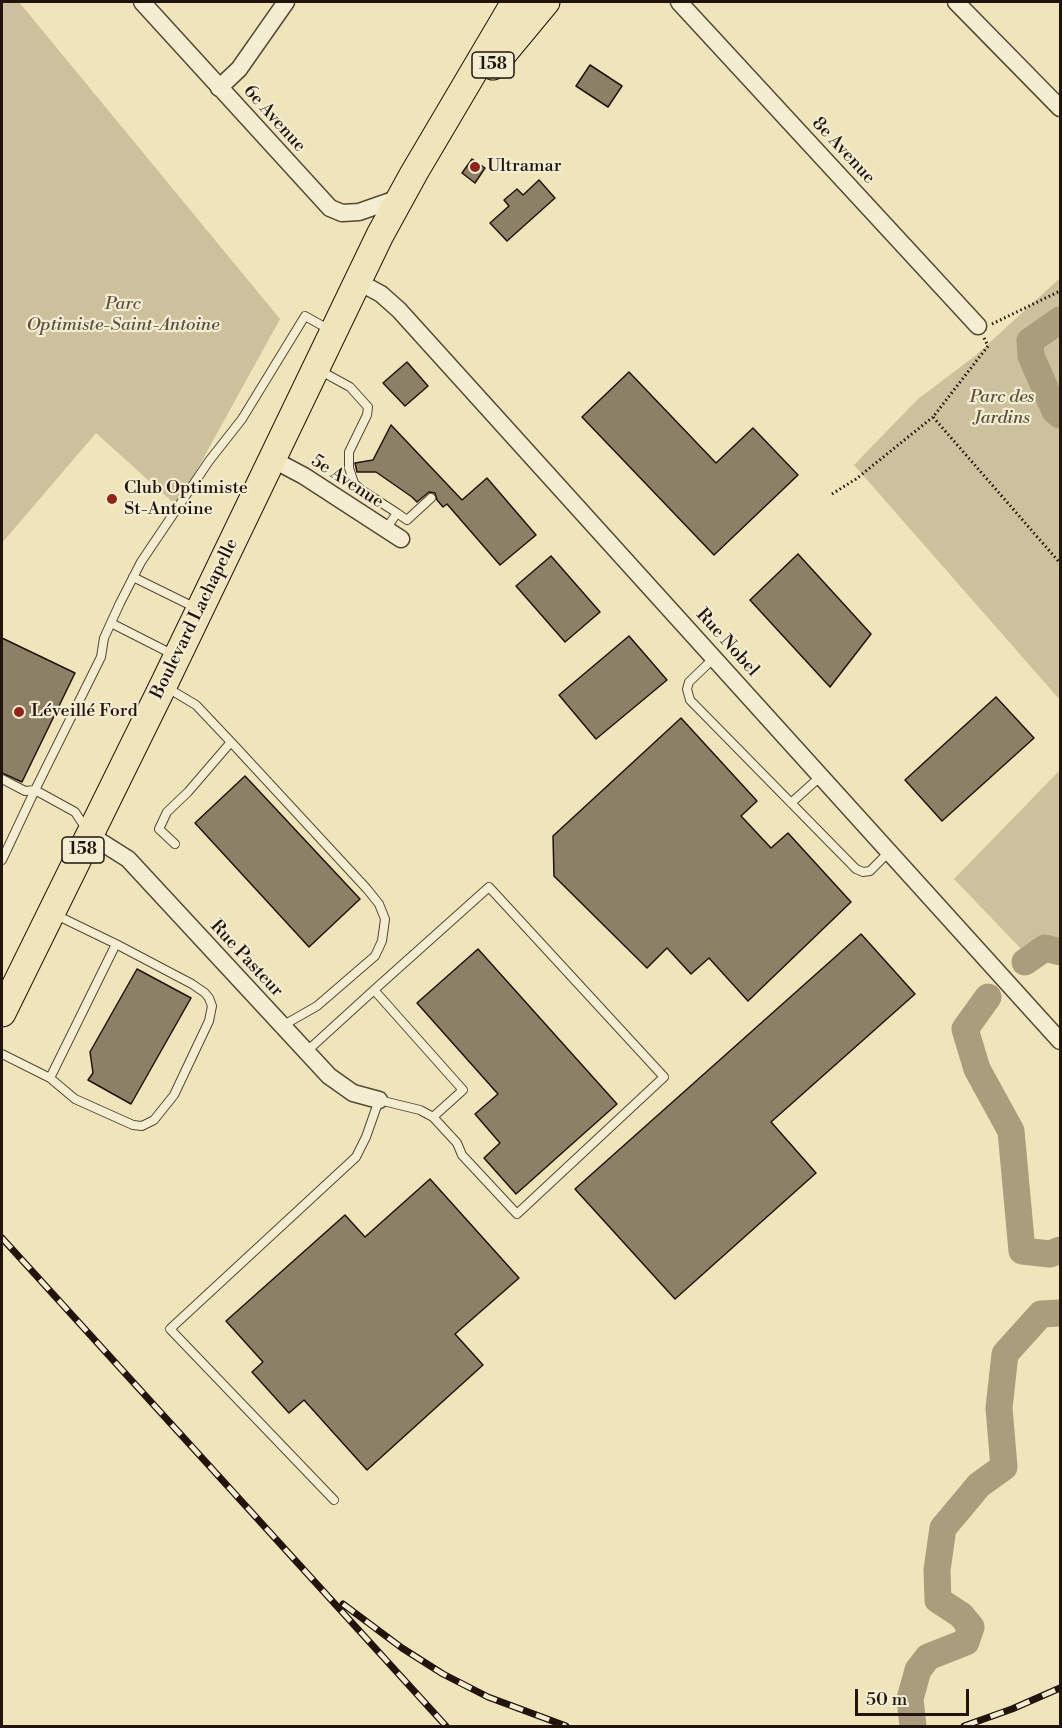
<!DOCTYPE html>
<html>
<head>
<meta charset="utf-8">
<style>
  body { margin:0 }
  #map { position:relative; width:1062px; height:1728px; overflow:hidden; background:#efe4ba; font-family:"Libre Bodoni",serif }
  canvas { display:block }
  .frame { position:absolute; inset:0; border:3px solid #20140b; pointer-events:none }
  .scale { position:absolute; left:855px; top:1689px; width:114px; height:27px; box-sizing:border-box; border:3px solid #20140b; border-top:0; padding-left:8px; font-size:18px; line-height:21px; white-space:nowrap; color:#20140b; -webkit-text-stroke:4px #f5edd2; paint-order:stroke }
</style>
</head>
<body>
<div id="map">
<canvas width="1062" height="1728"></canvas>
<div class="frame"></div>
<div class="scale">50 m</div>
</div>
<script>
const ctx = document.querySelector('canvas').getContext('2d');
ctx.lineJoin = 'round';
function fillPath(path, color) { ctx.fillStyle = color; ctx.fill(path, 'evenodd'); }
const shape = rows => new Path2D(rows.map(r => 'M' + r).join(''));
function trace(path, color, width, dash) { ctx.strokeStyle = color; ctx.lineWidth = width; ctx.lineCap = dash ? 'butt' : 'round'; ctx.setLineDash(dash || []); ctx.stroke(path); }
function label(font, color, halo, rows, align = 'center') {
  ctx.font = font + ' "Libre Bodoni",serif'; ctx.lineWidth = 4.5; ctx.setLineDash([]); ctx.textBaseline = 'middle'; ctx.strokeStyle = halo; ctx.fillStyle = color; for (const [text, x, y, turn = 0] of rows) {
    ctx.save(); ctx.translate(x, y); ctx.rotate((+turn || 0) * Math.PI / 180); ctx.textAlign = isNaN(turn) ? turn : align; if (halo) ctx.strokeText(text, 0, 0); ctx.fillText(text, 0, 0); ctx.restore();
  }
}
const green = shape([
  [2,2,19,2,280,319,177,506,96,433,2,543],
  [1060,278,1060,700,854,465,918,399,975,356],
  [1060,770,1060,956,1025,953,954,879]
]);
const river = shape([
  [1060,320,1030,341,1031,356,1055,411,1060,415],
  [1025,962,1045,948,1060,952],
  [988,997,965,1029,977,1069,1011,1131,1022,1251,1050,1254,1060,1250],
  [913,1726,910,1699,918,1670,928,1657,966,1642,971,1627,961,1615,938,1600,937,1570,943,1528,979,1485,1004,1467,999,1408,1005,1354,1041,1314,1060,1313]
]);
const building = shape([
  [590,65,622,86,608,107,576,86,590,65],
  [472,159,485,168,475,183,462,173,472,159],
  [539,180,555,198,507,241,490,223,509,206,504,200,517,189,523,195,539,180],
  [407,362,428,386,405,406,383,383,407,362],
  [629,372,716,463,753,428,798,475,714,555,582,417,629,372],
  [391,425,462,500,487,478,536,535,500,565,447,504,443,507,437,500,435,493,429,492,417,502,412,497,376,472,357,472,355,463,373,460,391,425],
  [798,554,871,634,830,687,750,600,798,554],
  [551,556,600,612,565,642,516,586,551,556],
  [629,636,667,680,596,739,559,695,629,636],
  [2,638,75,673,22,782,2,773,2,638],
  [996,697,1034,738,942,821,905,780,996,697],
  [681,718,757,801,741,816,771,848,788,833,851,902,748,1001,709,958,691,974,667,948,647,968,554,876,553,836,681,718],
  [245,776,360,899,309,947,195,823,245,776],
  [861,934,915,994,771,1122,816,1173,675,1299,575,1189,861,934],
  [478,949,617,1104,516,1194,484,1158,500,1143,475,1114,498,1094,417,1003,478,949],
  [137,969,191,998,131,1104,88,1080,93,1073,90,1052,137,969],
  [430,1179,519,1278,455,1334,483,1365,367,1470,304,1400,289,1413,252,1372,263,1362,226,1321,345,1215,365,1237,430,1179]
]);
const path = shape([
  [992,324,1060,291],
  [984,338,988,346,933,417,1060,563],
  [832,494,856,479,933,417]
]);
const lane = shape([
  [319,370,350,387,368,407,367,415,349,452,349,468,354,483,360,489,397,513,386,529],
  [397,513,407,520,431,498],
  [133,577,198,609],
  [111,623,174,655],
  [714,658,689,682,687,689,690,700,856,869,863,872,870,871,889,852],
  [166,687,196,705,231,742,188,792,167,812,159,829,175,844],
  [231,742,367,889,379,904,385,919,382,941,375,956,317,1006,289,1022,283,1029],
  [2,779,25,791,35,790,2,860],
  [791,803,821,776],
  [87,830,75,812,35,790,101,657,104,638,120,603,141,562,209,461,242,419,305,316,330,330],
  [306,1052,374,990,489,887,664,1077,517,1214,462,1155,457,1143,433,1117,463,1090,374,990],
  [2,1054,50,1078,116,944,54,914],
  [50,1078,75,1099,133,1125,142,1126,154,1120,174,1095,209,1021,212,1006,209,998,205,993,192,984,116,944],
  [334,1500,170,1329,356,1157,366,1137,379,1100,420,1110,433,1117]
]);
const street = shape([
  [142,2,330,208,342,213,359,212,399,198],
  [679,2,978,326],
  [956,2,1060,108],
  [219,88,239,69,286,2],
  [357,281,381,294,399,310,1060,1041],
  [272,459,304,476,401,539],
  [90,835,128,859,329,1076,353,1093,379,1100]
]);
const primary = shape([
  [493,66,546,2],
  [2,1013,163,686,380,235,414,173,515,2]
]);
const rail = shape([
  [2,1238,446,1726],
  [343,1604,402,1648,443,1674,488,1697,566,1726],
  [964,1726,1012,1709,1060,1688]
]);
const markers = [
  [475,167,6,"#8f2418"],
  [112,499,6,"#8f2418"],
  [19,712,6,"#8f2418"]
];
const shields = [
  [493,65,42],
  [83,850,42]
];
const shieldNames = [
  ["158",493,65],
  ["158",83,850]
];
const streetNames = [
  ["6e Avenue",274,119,48],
  ["8e Avenue",843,151,47],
  ["5e Avenue",347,482,33],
  ["Boulevard Lachapelle",195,619,-64],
  ["Rue Nobel",727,643,48],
  ["Rue Pasteur",246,959,47]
];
const poiNames = [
  ["Ultramar",487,167],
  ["Club Optimiste",124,489],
  ["St-Antoine",124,510],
  ["Léveillé Ford",31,712]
];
const parkNames = [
  ["Parc",123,305],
  ["Optimiste-Saint-Antoine",123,326],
  ["Parc des",1002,398],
  ["Jardins",1002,419]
];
fillPath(green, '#ccc19c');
trace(river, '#a99d7e', 27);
fillPath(building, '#8c8066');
trace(building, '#20140b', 1.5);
trace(lane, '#544837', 10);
trace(street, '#544837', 19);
trace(primary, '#20140b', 29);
trace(path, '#20140b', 3, [1.5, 3]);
trace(lane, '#f5edd2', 8);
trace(street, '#f5edd2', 16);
trace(primary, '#efe4ba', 27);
trace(rail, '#20140b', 7);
trace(rail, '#f5edd2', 4.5, [14]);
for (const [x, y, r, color] of markers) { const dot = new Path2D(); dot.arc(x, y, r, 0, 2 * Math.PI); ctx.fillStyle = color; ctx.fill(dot); trace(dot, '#f5edd2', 2); }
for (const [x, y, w] of shields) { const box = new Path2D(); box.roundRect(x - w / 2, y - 13, w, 26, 4.5); ctx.fillStyle = '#f5edd2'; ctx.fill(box); trace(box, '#20140b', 1.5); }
label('bold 16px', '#20140b', null, shieldNames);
label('18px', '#20140b', '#f5edd2', streetNames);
label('18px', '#20140b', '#f5edd2', poiNames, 'left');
label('italic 18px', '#5c513e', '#f5edd2', parkNames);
</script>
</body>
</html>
